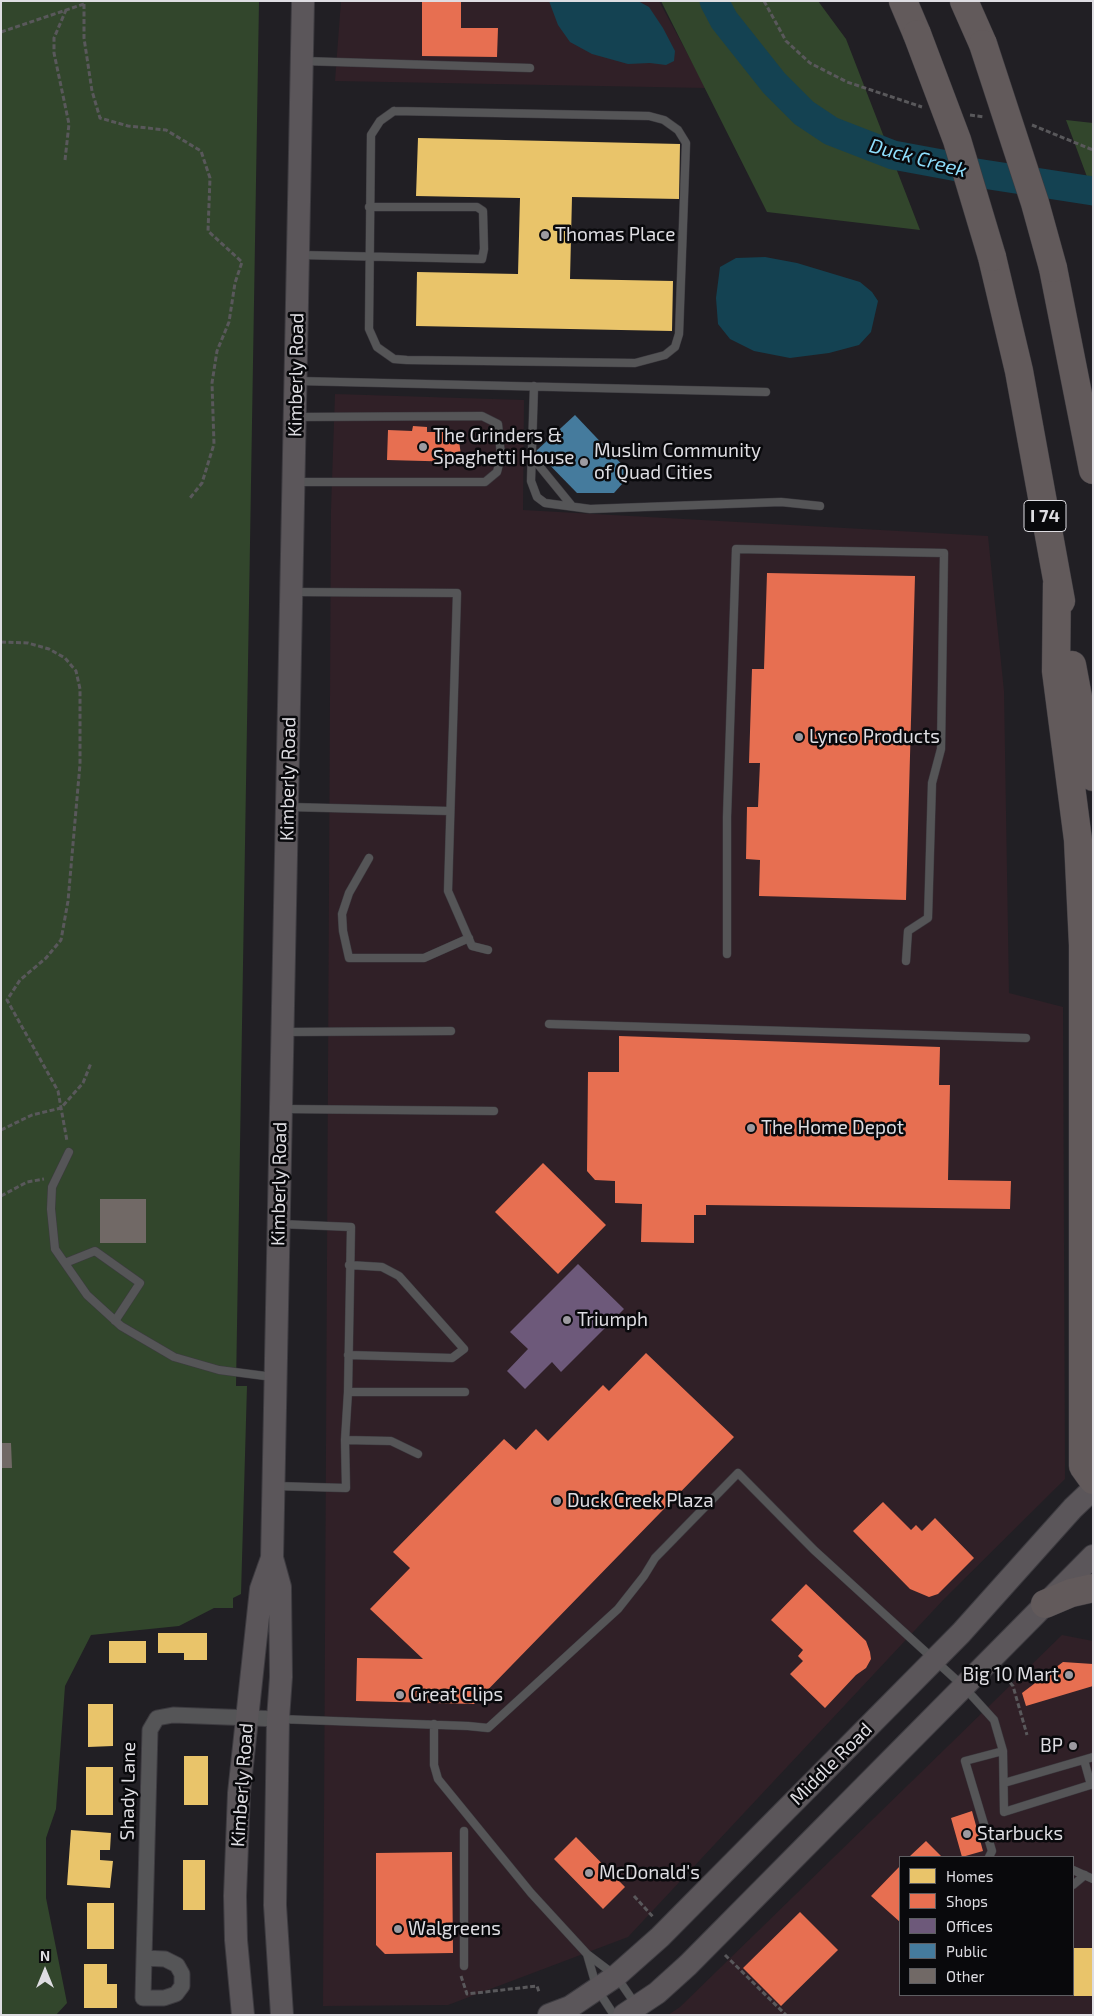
<!DOCTYPE html>
<html>
<head>
<meta charset="utf-8">
<style>
  body { margin:0 }
  #map { position:relative; width:1094px; height:2016px; overflow:hidden; background:#211f24; font-family:"Exo 2",sans-serif }
  canvas { display:block }
  .frame { position:absolute; inset:0; border:2px solid #dedde2; pointer-events:none }
  .legend { position:absolute; left:899px; top:1856px; width:175px; height:140px; box-sizing:border-box; background:#09090c; border:1px solid #5e5e62; margin:0; padding:6px 9px; list-style:none; font-size:15px; color:#dedde2 }
  .legend li { display:flex; align-items:center; gap:10px; height:25px }
  .legend b { width:25px; border:1px solid #5e5e62 }
  .north { position:absolute; left:20px; top:1946px; width:50px; height:50px; -webkit-text-stroke:4px #09090c; paint-order:stroke; rotate:0deg; font-size:14px; font-weight:700; line-height:20px; text-align:center; color:#dedde2 }
  .north::after { content:''; display:block; margin:auto; width:18px; height:22px; background:#dedde2; clip-path:polygon(50% 0,100% 100%,50% 72%,0 100%) }
</style>
</head>
<body>
<div id="map">
<canvas width="1094" height="2016"></canvas>
<div class="frame"></div>
<ul class="legend">
<li><b style="height:14px;background:#e9c46a"></b>Homes</li>
<li><b style="height:14px;background:#e76f51"></b>Shops</li>
<li><b style="height:14px;background:#6d597a"></b>Offices</li>
<li><b style="height:14px;background:#457b9d"></b>Public</li>
<li><b style="height:14px;background:#716966"></b>Other</li>
</ul>
<div class="north">N</div>
</div>
<script>
const ctx = document.querySelector('canvas').getContext('2d');
ctx.lineJoin = 'round';
function fillPath(path, color) { ctx.fillStyle = color; ctx.fill(path, 'evenodd'); }
const shape = rows => new Path2D(rows.map(r => 'M' + r).join(''));
function trace(path, color, width, dash) { ctx.strokeStyle = color; ctx.lineWidth = width; ctx.lineCap = dash ? 'butt' : 'round'; ctx.setLineDash(dash || []); ctx.stroke(path); }
function label(font, color, halo, rows, align = 'center') {
  ctx.font = font + ' "Exo 2",sans-serif'; ctx.lineWidth = 5; ctx.setLineDash([]); ctx.textBaseline = 'middle'; ctx.strokeStyle = halo; ctx.fillStyle = color; for (const [text, x, y, turn = 0] of rows) {
    ctx.save(); ctx.translate(x, y); ctx.rotate((+turn || 0) * Math.PI / 180); ctx.textAlign = isNaN(turn) ? turn : align; if (halo) ctx.strokeText(text, 0, 0); ctx.fillText(text, 0, 0); ctx.restore();
  }
}
const commercial = shape([
  [341,1,659,1,706,88,335,81],
  [335,394,524,400,523,510,988,536,1004,691,1009,993,1063,1007,1065,1479,945,1598,628,1937,448,2005,323,2006,331,509],
  [1062,1635,1093,1641,1093,2015,668,2015,680,2007],
  [900,1857,1073,1857,1073,1995,900,1995]
]);
const green = shape([
  [1,1,259,1,236,1386,247,1386,241,1594,233,1598,233,1608,214,1608,179,1626,91,1635,65,1686,56,1809,46,1838,46,1898,67,2003,56,2015,1,2015],
  [661,1,818,1,846,39,920,230,767,212],
  [1066,120,1093,123,1093,193]
]);
const water = shape([
  [549,1,638,1,649,7,663,28,675,51,674,61,666,65,650,63,628,64,592,54,570,42,558,25],
  [765,257,797,263,860,282,872,292,878,301,871,332,859,345,829,353,790,358,754,351,730,339,718,324,716,298,720,267,736,258]
]);
const homes = shape([
  [418,138,680,144,679,199,572,197,570,279,673,281,672,331,416,326,417,272,518,274,520,198,416,196],
  [158,1633,207,1633,207,1660,184,1660,184,1653,158,1653],
  [109,1641,146,1641,146,1663,109,1663],
  [88,1704,113,1704,113,1746,88,1747],
  [184,1756,208,1756,208,1805,184,1805],
  [86,1767,113,1767,113,1815,86,1815],
  [71,1830,111,1833,110,1850,100,1850,100,1860,113,1861,110,1888,67,1885],
  [183,1860,205,1860,205,1910,183,1910],
  [87,1903,114,1903,114,1949,87,1949],
  [1073,1948,1093,1948,1093,1996,1073,1996],
  [84,1964,107,1964,107,1984,117,1984,117,2008,84,2008]
]);
const shops = shape([
  [422,1,461,1,461,28,498,28,497,57,422,56],
  [413,426,427,427,427,432,463,432,463,441,459,441,462,462,387,460,388,430,412,431],
  [767,573,915,576,906,900,759,896,760,860,746,859,747,807,758,807,760,763,749,763,752,669,764,669],
  [619,1036,940,1047,939,1085,950,1085,948,1180,1011,1181,1010,1209,706,1205,706,1215,694,1215,694,1243,641,1242,642,1204,615,1203,615,1181,595,1180,587,1171,588,1072,619,1072],
  [543,1163,606,1225,558,1274,495,1212],
  [646,1353,734,1437,474,1704,356,1701,357,1658,423,1659,370,1609,410,1568,393,1552,504,1439,516,1450,536,1429,548,1441,603,1385,609,1391],
  [883,1502,911,1530,916,1525,922,1531,935,1518,974,1558,938,1594,929,1597,910,1589,853,1531],
  [806,1584,866,1641,870,1652,871,1659,866,1668,856,1675,825,1708,790,1674,803,1661,798,1656,803,1650,771,1620],
  [1063,1662,1093,1664,1093,1686,1026,1706,1022,1693],
  [972,1811,983,1851,962,1857,951,1818],
  [576,1837,625,1887,603,1909,554,1859],
  [926,1841,942,1857,909,1857],
  [452,1852,453,1953,385,1954,376,1945,376,1853],
  [900,1866,900,1922,871,1896],
  [800,1912,838,1950,781,2006,743,1968]
]);
const offices = shape([
  [578,1264,624,1309,561,1372,552,1362,525,1389,507,1371,528,1349,510,1332]
]);
const public = shape([
  [575,415,631,474,614,493,577,493,536,451]
]);
const river = shape([
  [714,1,724,20,774,83,804,113,831,131,893,155,958,167,970,172,1093,191]
]);
const building = shape([
  [100,1199,146,1199,146,1243,100,1243],
  [1,1443,11,1443,12,1468,1,1468]
]);
const path = shape([
  [764,1,786,41,810,63,847,82,922,107],
  [84,4,84,38,92,91,100,118,128,126,166,130,201,151,210,178,208,231,242,262,235,283,229,322,217,351,212,383,214,444,202,483,190,498],
  [1,32,84,4,85,1],
  [970,115,984,117],
  [1032,125,1093,150],
  [65,160,69,124,54,53,54,38,66,10],
  [1,642,28,643,49,649,65,658,76,671,80,689,80,764,68,901,61,940,46,958,20,980,7,1000,58,1091,67,1141],
  [1,1130,32,1115,61,1108,83,1083,91,1063],
  [1,1196,27,1182,44,1179],
  [1005,1677,1013,1686,1027,1735],
  [634,1896,654,1918],
  [725,1955,786,2015],
  [461,1976,467,1994,537,1986,539,1992]
]);
const service = shape([
  [303,61,530,68],
  [394,111,649,116,664,120,678,130,686,143,679,334,675,347,665,355,635,363,407,360,394,359,377,347,369,329,371,135,380,121,394,111],
  [300,255,482,259,484,249,483,211,477,207,369,207],
  [298,381,766,392],
  [534,386,531,481,537,497,545,503,590,509,781,502,820,506],
  [532,457,572,506],
  [296,482,485,482,497,472,501,456,498,424,482,416,298,417],
  [294,592,457,593,448,891,472,946,488,950],
  [289,807,449,811],
  [369,858,349,893,342,914,343,931,349,958,424,958,469,938],
  [727,954,727,817,736,549,944,553,941,749,932,783,928,918,908,931,906,961],
  [549,1024,1026,1038],
  [285,1032,451,1031],
  [283,1109,494,1111],
  [69,1152,52,1187,51,1209,55,1249,87,1295,121,1326,174,1357,219,1370,273,1377],
  [65,1263,95,1251,140,1283,115,1321],
  [348,1355,452,1358,464,1349,399,1276,382,1267,349,1265],
  [348,1392,465,1392],
  [345,1440,391,1441,418,1454],
  [275,1486,346,1488,345,1440,348,1392,351,1227,280,1224],
  [279,1719,468,1726,488,1728,618,1609,644,1576,655,1558,738,1473,814,1550,963,1686,994,1720,1003,1751],
  [434,1724,434,1765,438,1779,531,1893,587,1954,616,1976,636,2005],
  [1084,1760,1091,1785],
  [1004,1783,1093,1757],
  [464,1831,464,1966],
  [989,1857,992,1851,965,1761,1003,1751,1004,1812,1093,1784],
  [1073,1870,1093,1879],
  [1073,1885,1085,1875],
  [587,1954,597,1989,614,2015]
]);
const minor = shape([
  [144,1958,150,1730,157,1718,173,1715,278,1719],
  [144,1958,165,1959,177,1965,182,1974,182,1986,176,1994,164,1998,143,1998,144,1958]
]);
const secondary = shape([
  [243,2015,236,1940,235,1896,239,1793,261,1589,272,1558],
  [282,2015,275,1905,278,1719,281,1677,280,1587,272,1558,303,1],
  [549,2015,570,2007,616,1976,660,1937,961,1633,1073,1508,1093,1489],
  [624,2015,657,1993,688,1965,1093,1556]
]);
const motorway = shape([
  [903,1,917,34],
  [964,1,983,44],
  [992,257,1019,371,1061,601],
  [1053,268,1093,470],
  [1057,584,1056,671,1078,840,1083,945,1083,1466,1093,1480],
  [1072,665,1093,777],
  [1045,1604,1071,1593,1093,1588]
]);
const motorwayBridge = shape([
  [917,34,957,140,992,257],
  [983,44,1035,203,1053,268]
]);
const markers = [
  [545,235,5,"#9c9aa0"],
  [423,447,5,"#9c9aa0"],
  [584,462,5,"#9c9aa0"],
  [799,737,5,"#9c9aa0"],
  [751,1128,5,"#9c9aa0"],
  [567,1320,5,"#9c9aa0"],
  [557,1501,5,"#9c9aa0"],
  [1069,1675,5,"#9c9aa0"],
  [400,1695,5,"#9c9aa0"],
  [1073,1746,5,"#9c9aa0"],
  [967,1834,5,"#9c9aa0"],
  [589,1873,5,"#9c9aa0"],
  [398,1929,5,"#9c9aa0"]
];
const shields = [
  [1045,516,42]
];
const shieldNames = [
  ["I 74",1045,516]
];
const poiNames = [
  ["Thomas Place",555,235],
  ["The Grinders &",433,436],
  ["Spaghetti House",433,458],
  ["Muslim Community",594,451],
  ["of Quad Cities",594,473],
  ["Lynco Products",809,737],
  ["The Home Depot",761,1128],
  ["Triumph",577,1320],
  ["Duck Creek Plaza",567,1501],
  ["Big 10 Mart",1059,1675,"right"],
  ["Great Clips",410,1695],
  ["BP",1063,1746,"right"],
  ["Starbucks",977,1834],
  ["McDonald's",599,1873],
  ["Walgreens",408,1929]
];
const streetNames = [
  ["Kimberly Road",296,375,-89],
  ["Kimberly Road",288,779,-89],
  ["Kimberly Road",279,1184,-89],
  ["Middle Road",831,1764,-45],
  ["Kimberly Road",242,1785,-86],
  ["Shady Lane",128,1791,-89]
];
const waterNames = [
  ["Duck Creek",918,158,15]
];
fillPath(commercial, '#302027');
fillPath(green, '#32462c');
fillPath(water, '#144252');
fillPath(homes, '#e9c46a');
fillPath(shops, '#e76f51');
fillPath(offices, '#6d597a');
fillPath(public, '#457b9d');
trace(river, '#144252', 29);
fillPath(building, '#716966');
trace(service, '#3d3b40', 9);
trace(minor, '#3d3b40', 17);
trace(secondary, '#3d3b40', 24);
trace(motorway, '#3d3b40', 29);
trace(path, '#59585b', 3, [5, 2.5]);
trace(service, '#555557', 8);
trace(minor, '#555557', 15);
trace(secondary, '#5b565a', 22);
trace(motorway, '#625a5b', 28);
trace(motorwayBridge, '#3d3b40', 29, []);
trace(motorwayBridge, '#625a5b', 28);
for (const [x, y, r, color] of markers) { const dot = new Path2D(); dot.arc(x, y, r, 0, 2 * Math.PI); ctx.fillStyle = color; ctx.fill(dot); trace(dot, '#09090c', 2); }
for (const [x, y, w] of shields) { const box = new Path2D(); box.roundRect(x - w / 2, y - 15.5, w, 31, 4); ctx.fillStyle = '#09090c'; ctx.fill(box); trace(box, '#dedde2', 1); }
label('bold 18px', '#dedde2', null, shieldNames);
label('19px', '#dedde2', '#09090c', poiNames, 'left');
label('19px', '#dedde2', '#09090c', streetNames);
label('italic 20px', '#8edefc', '#09090c', waterNames);
</script>
</body>
</html>
